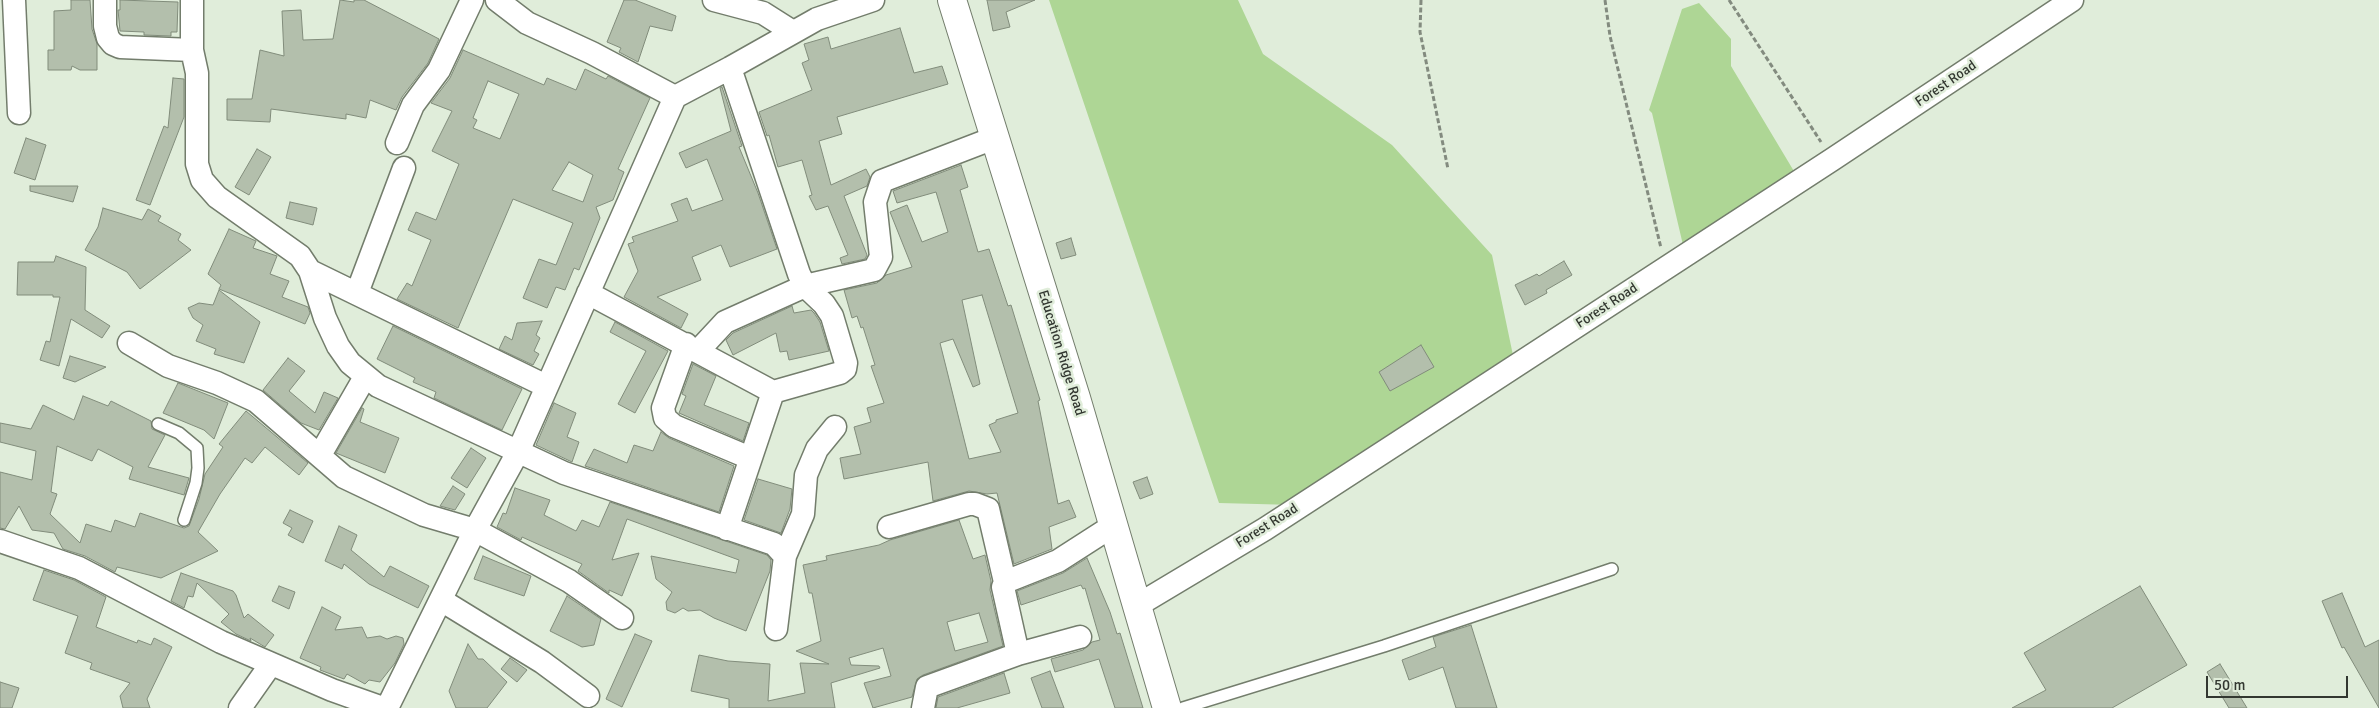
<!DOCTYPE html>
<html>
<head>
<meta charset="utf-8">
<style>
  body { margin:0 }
  #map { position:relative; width:2379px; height:708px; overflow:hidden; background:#e0edda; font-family:Signika,sans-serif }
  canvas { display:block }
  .scale { position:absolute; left:2206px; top:676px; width:142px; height:22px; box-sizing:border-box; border:2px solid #323730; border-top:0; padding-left:6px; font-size:15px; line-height:18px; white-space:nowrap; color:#323730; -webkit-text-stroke:4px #e0edda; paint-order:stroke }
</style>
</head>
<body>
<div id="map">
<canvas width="2379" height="708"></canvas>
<div class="scale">50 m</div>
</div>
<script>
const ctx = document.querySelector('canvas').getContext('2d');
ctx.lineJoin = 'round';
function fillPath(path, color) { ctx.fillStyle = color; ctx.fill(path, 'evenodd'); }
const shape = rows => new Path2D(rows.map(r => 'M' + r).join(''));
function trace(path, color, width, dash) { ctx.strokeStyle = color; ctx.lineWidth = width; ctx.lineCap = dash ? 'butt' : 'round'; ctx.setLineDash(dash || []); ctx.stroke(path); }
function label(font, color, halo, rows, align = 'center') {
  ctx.font = font + ' Signika,sans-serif'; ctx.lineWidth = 5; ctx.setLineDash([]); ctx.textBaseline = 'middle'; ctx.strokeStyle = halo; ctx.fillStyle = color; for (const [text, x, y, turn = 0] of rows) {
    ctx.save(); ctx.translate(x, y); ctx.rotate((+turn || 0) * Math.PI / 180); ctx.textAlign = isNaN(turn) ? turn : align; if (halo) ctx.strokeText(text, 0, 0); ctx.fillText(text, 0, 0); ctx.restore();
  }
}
const green = shape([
  [1049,0,1238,0,1263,54,1392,145,1492,255,1514,360,1295,505,1219,503],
  [1699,3,1731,39,1731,66,1804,188,1687,262,1652,113,1649,110,1682,9]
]);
const building = shape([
  [71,0,90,0,92,29,97,44,97,70,80,70,72,66,71,70,48,70,48,50,54,50,54,11,71,10,71,0],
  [120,0,178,2,177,32,171,32,171,36,144,35,144,32,120,31,118,10,120,10,120,0],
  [340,0,354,2,354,0,364,0,439,39,428,63,402,97,396,110,370,100,366,118,346,114,346,119,271,109,270,122,227,120,227,99,252,99,260,50,284,56,282,11,301,10,303,40,333,39,340,0],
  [624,0,635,0,676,16,672,31,650,26,638,62,619,52,621,48,607,42,624,0],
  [987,0,1035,0,1006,12,1010,27,993,31,987,0],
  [900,28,914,73,942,66,948,84,837,117,842,134,819,141,831,185,866,169,870,177,867,186,844,196,867,255,865,259,842,264,840,258,848,255,828,206,816,210,809,196,812,195,802,160,778,167,769,135,767,136,759,112,812,90,802,63,809,60,804,44,828,37,831,49,900,28],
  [463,50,544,85,547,78,576,90,585,69,606,79,608,76,650,98,618,169,624,172,613,200,596,207,600,218,579,270,574,268,565,290,556,287,547,308,523,298,539,259,556,265,573,223,513,199,458,328,397,299,407,283,412,286,431,240,408,230,416,212,436,220,459,164,432,151,452,111,431,103,450,78,463,50],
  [488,81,519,94,500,139,473,128,477,120,473,118,488,81],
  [569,162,593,175,583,202,552,190,569,162],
  [173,78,184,79,184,117,150,205,136,200,164,126,168,128,173,78],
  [722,87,742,146,739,147,758,193,777,249,730,267,721,245,692,257,701,280,657,297,688,314,681,328,624,297,638,271,628,244,634,242,632,237,678,221,671,204,687,198,692,211,723,200,707,159,686,168,679,153,731,131,720,88,722,87],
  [26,138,46,145,35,180,14,173,26,138],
  [257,149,271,157,249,195,235,187,257,149],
  [961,165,968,187,960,190,978,252,989,249,1008,306,1011,305,1040,400,1038,401,1058,504,1069,500,1076,517,1049,527,1052,549,1014,564,997,493,987,494,969,491,933,501,928,462,844,479,840,458,861,454,854,427,871,422,867,408,884,403,871,366,875,365,863,327,861,328,857,316,852,318,844,290,877,283,886,275,912,267,890,212,907,205,922,242,948,232,936,192,897,203,893,191,961,165],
  [982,295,1018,413,996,420,996,422,989,425,1001,452,969,459,940,343,953,339,973,387,980,384,962,300,982,295],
  [30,186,78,186,73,202,30,191,30,186],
  [290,202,317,208,313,225,286,218,290,202],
  [103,208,142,220,148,209,161,216,158,221,181,234,178,240,191,250,140,289,127,272,85,250,98,227,103,208],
  [229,229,256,241,253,248,277,256,270,274,289,281,282,297,308,307,310,313,305,324,219,289,221,285,208,274,229,229],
  [1071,238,1076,255,1061,259,1056,243,1071,238],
  [56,256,86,267,85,310,110,326,102,338,71,319,59,366,40,360,46,341,50,342,60,297,53,297,53,295,17,295,18,262,54,262,56,256],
  [1564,261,1572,275,1546,290,1547,293,1525,305,1515,285,1537,274,1539,276,1564,261],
  [219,290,260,322,244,363,214,354,216,349,196,341,203,325,193,318,188,308,199,303,213,305,219,290],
  [792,306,794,313,811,310,814,313,820,322,829,351,789,360,787,351,780,352,776,333,733,355,726,340,733,333,792,306],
  [542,321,536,335,540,338,534,351,539,354,533,365,499,349,505,336,512,340,517,323,542,321],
  [615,322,668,351,635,413,618,404,646,351,610,332,615,322],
  [393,326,522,389,502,430,434,398,436,392,413,382,415,378,377,359,393,326],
  [1421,345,1434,367,1390,391,1379,372,1421,345],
  [70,356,106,367,75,382,63,378,70,356],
  [288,358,305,371,289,391,315,413,324,392,338,398,319,430,301,423,263,390,288,358],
  [693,364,716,376,704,405,749,423,743,441,679,413,686,396,682,394,693,364],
  [178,383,228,403,214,439,204,430,163,413,178,383],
  [83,396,108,406,111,401,151,421,152,429,165,435,148,467,189,478,184,495,129,479,133,467,98,449,92,461,57,446,51,492,57,494,50,514,80,543,86,524,111,532,115,520,135,527,140,513,184,528,189,526,199,499,205,474,223,447,219,444,246,411,308,463,299,475,265,447,252,463,245,458,220,494,198,532,218,551,161,578,117,567,115,572,85,556,63,549,54,533,32,530,19,506,5,529,0,528,0,472,32,480,36,451,0,442,0,423,31,429,43,405,74,420,83,396],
  [554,403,576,413,567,437,579,442,572,462,536,445,554,403],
  [362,408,364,409,360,422,399,438,385,473,336,453,362,408],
  [661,432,669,438,734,466,719,512,585,466,594,449,627,463,634,445,653,451,661,432],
  [471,448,486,458,467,488,451,478,471,448],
  [1147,477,1153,494,1140,499,1133,482,1147,477],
  [758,479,792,489,790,509,781,533,744,520,758,479],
  [453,486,465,494,455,510,440,506,453,486],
  [515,488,550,500,544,515,576,531,582,520,599,527,610,502,767,555,771,560,770,571,746,631,714,618,700,610,688,611,683,608,675,613,667,610,666,602,672,592,656,579,651,556,736,573,739,560,627,519,612,560,639,553,622,596,609,590,609,593,578,571,582,564,522,537,521,540,497,527,503,513,506,514,515,488],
  [290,510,313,521,303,543,288,535,292,528,283,523,290,510],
  [959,520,973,559,985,555,991,581,990,590,1003,646,923,675,917,679,912,697,873,708,864,683,891,676,883,648,849,658,851,665,879,666,880,668,831,683,835,708,729,708,729,699,691,691,699,655,728,661,770,664,768,701,805,693,800,663,829,664,796,651,821,641,812,593,809,593,803,565,827,560,826,556,879,545,890,540,959,520],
  [979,613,988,642,955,651,947,622,979,613],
  [339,526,357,535,351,550,384,577,390,566,429,586,418,608,369,584,344,564,342,569,325,561,339,526],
  [483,556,531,576,524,596,474,579,483,556],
  [1087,558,1110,612,1117,634,1120,633,1143,708,1115,708,1099,659,1055,672,1051,659,1083,650,1092,642,1100,640,1085,588,1083,589,1081,585,1021,605,1017,591,1063,573,1087,558],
  [44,570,74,580,106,597,96,627,137,643,138,640,151,645,154,638,172,647,147,699,150,708,123,708,120,696,130,683,90,669,92,663,65,653,78,616,33,600,44,570],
  [181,573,233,591,236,595,244,618,248,614,274,635,265,647,250,638,251,641,236,634,221,622,229,614,197,583,193,597,188,596,184,608,171,601,181,573],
  [279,586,295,592,289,609,272,601,279,586],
  [2140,586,2187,665,2112,708,2012,708,2046,690,2024,653,2140,586],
  [2342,593,2365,647,2379,640,2379,708,2344,647,2342,648,2322,601,2342,593],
  [567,596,601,619,594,645,582,647,550,631,567,596],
  [322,607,341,617,335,630,362,627,367,638,380,636,387,639,396,636,403,638,404,644,395,663,380,682,369,680,365,684,347,674,344,679,320,670,321,667,300,658,322,607],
  [1471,625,1497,708,1456,708,1443,667,1409,680,1402,660,1436,647,1433,637,1471,625],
  [635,634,652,641,622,707,606,699,635,634],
  [468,644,478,659,483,659,507,682,487,708,456,708,449,691,468,644],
  [510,658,527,670,517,682,501,669,510,658],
  [2220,664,2247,708,2229,708,2207,672,2220,664],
  [1050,671,1064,708,1042,708,1031,678,1050,671],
  [1004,673,1010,693,957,708,936,708,938,697,1004,673],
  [0,682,19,688,12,708,0,708,0,682]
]);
const path = shape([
  [1421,0,1420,32,1448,169],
  [1605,0,1610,36,1661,248],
  [1729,0,1821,142]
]);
const lane = shape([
  [158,424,179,433,197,448,198,468,196,483,184,520],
  [1183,708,1384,646,1612,569]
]);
const street = shape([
  [14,0,19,113],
  [105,0,105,26,108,38,113,44,120,47,192,50],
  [192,0,192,50,197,73,197,164,202,180,217,197,300,256,310,271,325,318,338,346,350,363,378,386,564,473,774,544,785,556,776,629],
  [497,0,527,23,592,53,675,97],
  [714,0,763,13,793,32],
  [397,143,413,105,439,70,472,0],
  [310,271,546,386],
  [357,293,404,168],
  [588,293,773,392],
  [129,343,168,366,217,383,256,401,344,477,424,515,475,530,569,581,622,618],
  [686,344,663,408,665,418,674,426,750,458],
  [698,351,725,322,805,286,874,270,881,257,875,202,882,181,994,138],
  [320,455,365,377],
  [889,527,969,504,975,504,988,509,1005,582],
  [727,529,773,392,840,373,845,369,846,363,832,316,824,304,805,286,799,274,730,68],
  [0,541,79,568,221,642,332,690,383,708],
  [785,556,803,514,806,475,817,449,835,427],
  [441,600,542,662,588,696],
  [1138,605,1265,529,1402,440,1833,159,2072,0],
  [1080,637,1018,654,1003,587,1005,582,1058,561,1114,525],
  [240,708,271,664],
  [387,708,475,530,518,452,675,97,730,68,817,19,873,0],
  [923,708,927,687,1018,654]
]);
const secondary = shape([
  [952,0,1076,398,1167,708]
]);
const streetNames = [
  ["Forest Road",1946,84,-34],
  ["Forest Road",1607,306,-33],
  ["Education Ridge Road",1061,353,73],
  ["Forest Road",1267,526,-32]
];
fillPath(green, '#aed695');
fillPath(building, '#b3bfac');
trace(building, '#818c7b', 1);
trace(lane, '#737d6c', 14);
trace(street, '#737d6c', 25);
trace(secondary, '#737d6c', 30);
trace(path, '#838b7f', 3, [5, 2.5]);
trace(lane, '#fff', 11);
trace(street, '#fff', 22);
trace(secondary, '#fff', 28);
label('14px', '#323730', '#e0edda', streetNames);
</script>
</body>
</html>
